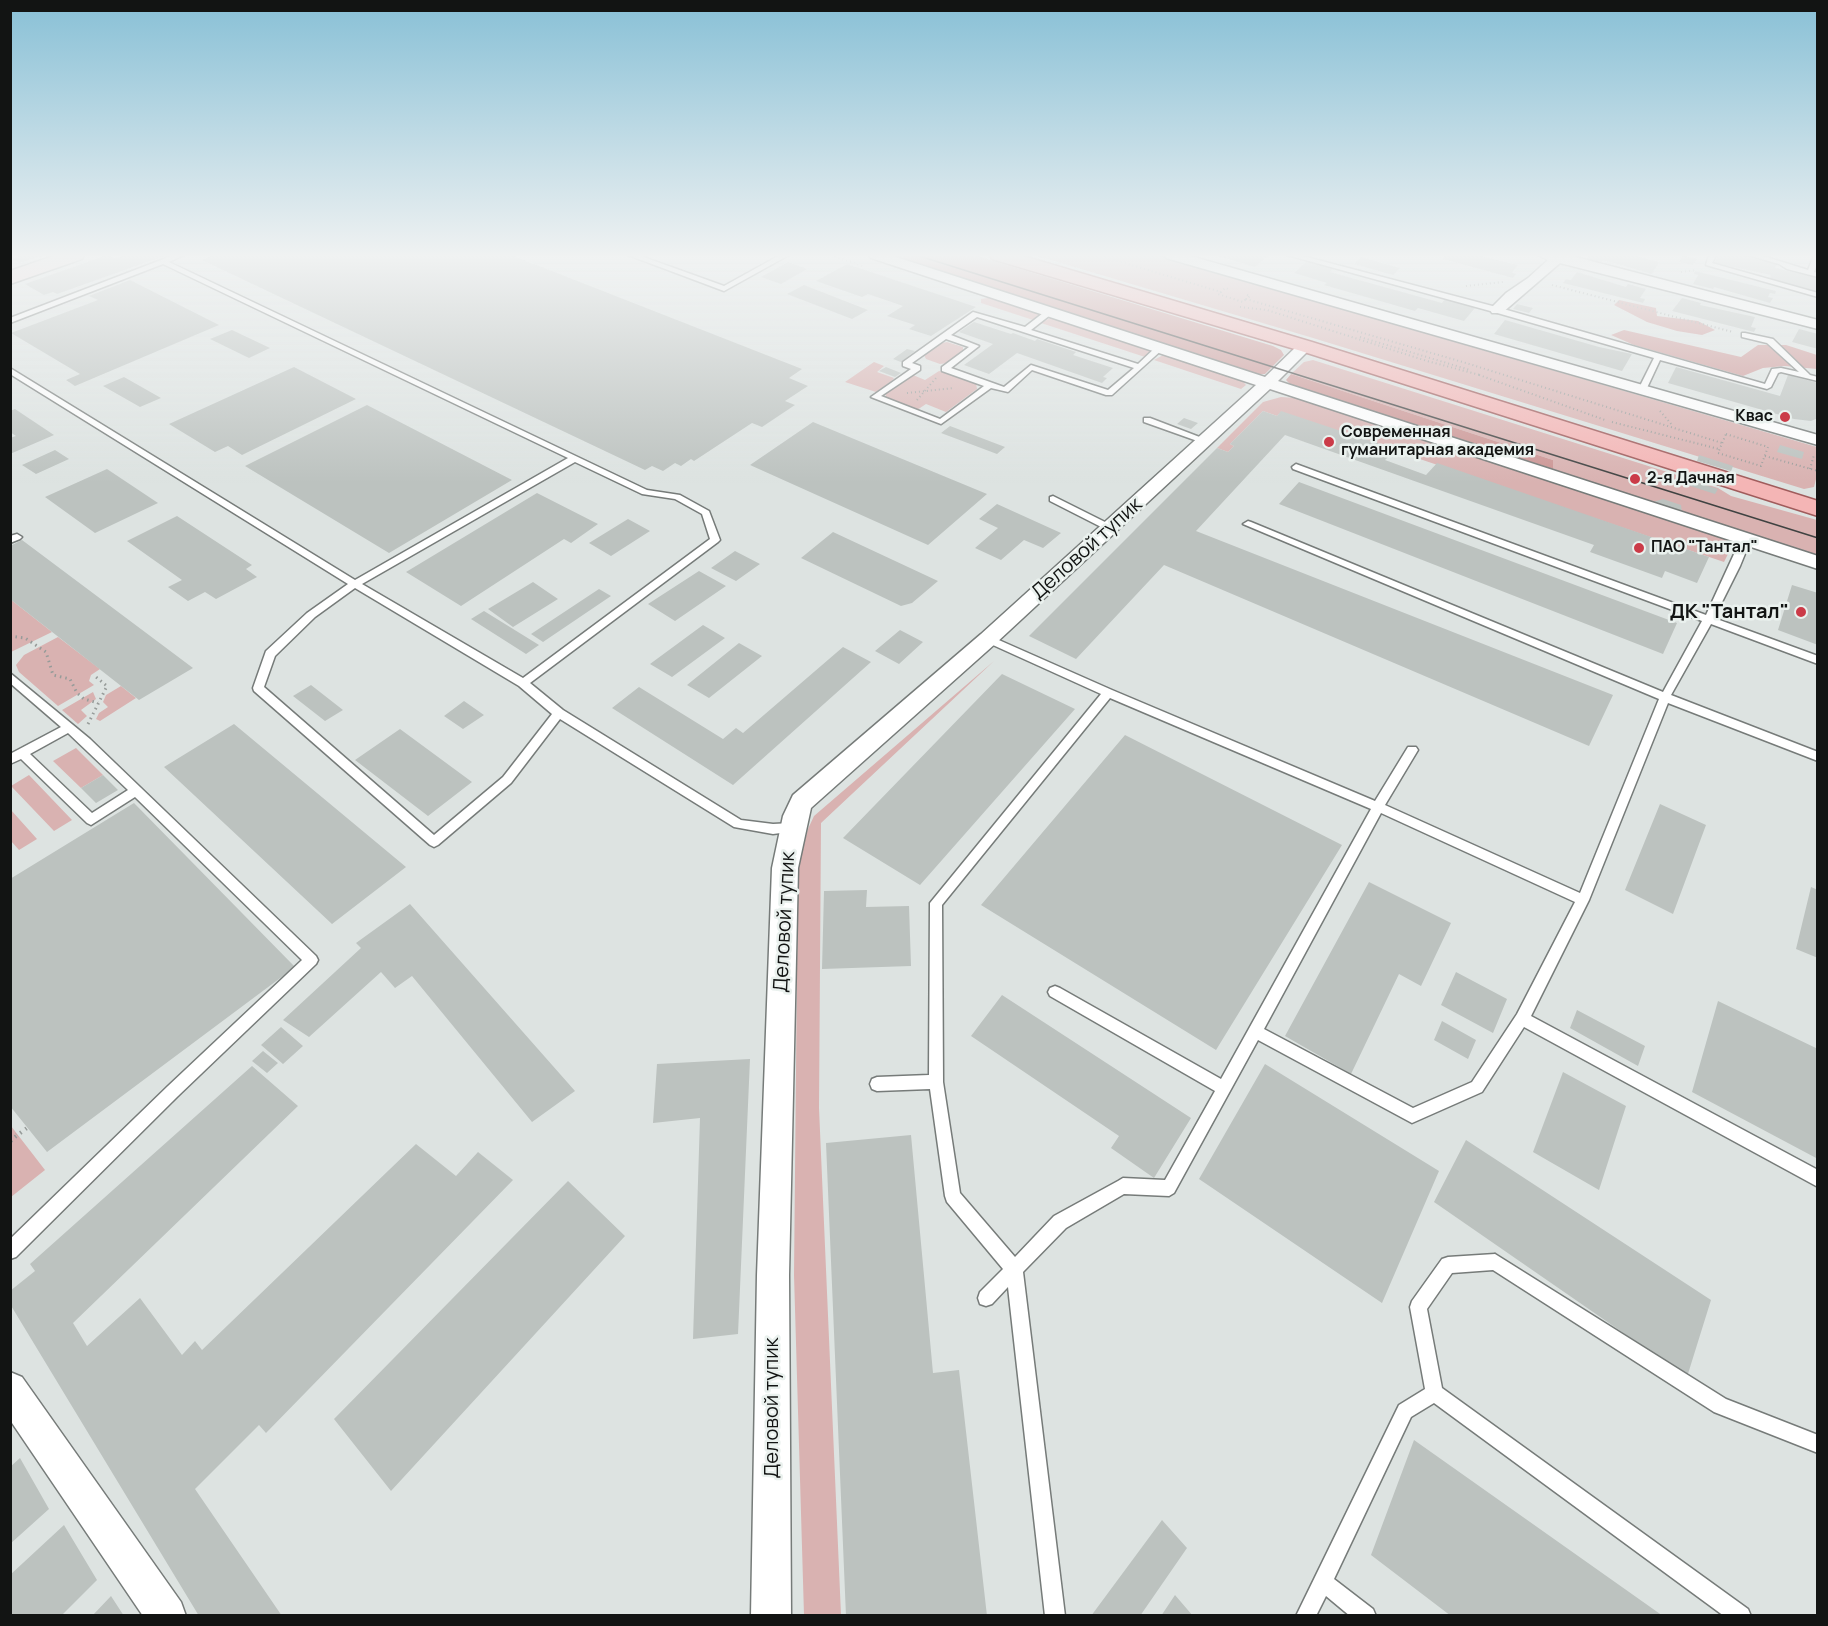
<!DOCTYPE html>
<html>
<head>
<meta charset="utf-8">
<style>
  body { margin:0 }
  #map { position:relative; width:1828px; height:1626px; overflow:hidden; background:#dde3e1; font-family:Manrope,sans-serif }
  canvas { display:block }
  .frame { position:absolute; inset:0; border:12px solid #121413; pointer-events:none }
</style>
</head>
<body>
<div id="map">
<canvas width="1828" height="1626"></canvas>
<div class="frame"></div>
</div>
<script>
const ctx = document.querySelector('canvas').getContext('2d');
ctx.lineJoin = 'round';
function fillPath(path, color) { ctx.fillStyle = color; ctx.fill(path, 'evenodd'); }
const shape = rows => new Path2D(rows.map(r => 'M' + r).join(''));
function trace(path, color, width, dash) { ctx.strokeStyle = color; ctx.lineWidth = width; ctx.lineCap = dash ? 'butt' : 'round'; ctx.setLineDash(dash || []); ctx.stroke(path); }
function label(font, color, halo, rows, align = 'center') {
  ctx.font = font + ' Manrope,sans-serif'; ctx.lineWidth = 5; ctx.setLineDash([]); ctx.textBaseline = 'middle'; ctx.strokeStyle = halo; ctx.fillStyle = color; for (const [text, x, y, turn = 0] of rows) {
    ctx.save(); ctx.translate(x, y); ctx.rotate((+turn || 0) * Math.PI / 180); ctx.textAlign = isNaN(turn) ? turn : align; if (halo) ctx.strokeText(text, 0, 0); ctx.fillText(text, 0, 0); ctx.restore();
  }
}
const green = shape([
  [1034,255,1156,255,1817,447,1817,475,1814,487,1804,489,1313,338],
  [993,297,1039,312,1039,314,1033,320,981,303,981,299],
  [1052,317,1151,350,1150,351,1145,357,1041,323],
  [947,342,963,347,963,351,947,363,940,364,926,359,924,355,942,343],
  [1165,354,1240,378,1246,385,1241,389,1154,360],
  [1313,360,1718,488,1731,496,1817,520,1817,557,1553,471,1553,460,1291,374,1304,362],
  [874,362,884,366,877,372,894,378,892,381,876,392,845,382],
  [939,371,976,383,977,389,946,412,926,404,917,410,887,399,885,393,913,375,925,380],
  [1281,397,1296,398,1727,538,1732,546,1724,562,1281,412,1277,416,1263,411,1230,444,1234,446,1228,452,1217,448,1263,402],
  [10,599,52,632,11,652],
  [58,637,100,669,91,675,89,681,94,685,58,706,19,672,16,665,24,655],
  [994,661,821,823,819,1108,841,1615,804,1615,794,1275,798,868,808,829,814,816],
  [121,686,136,698,100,721,96,719,99,713,108,707,103,702,106,695],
  [93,692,96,699,81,710,87,716,78,724,62,710],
  [76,748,103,775,81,788,53,761],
  [29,775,72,820,54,831,11,786],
  [11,810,37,839,19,850,11,841],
  [11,1126,45,1170,11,1197,10,1197]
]);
const forest = shape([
  [883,255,974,255,1273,346,1281,350,1284,355,1265,374,1248,374],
  [1619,300,1656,308,1657,316,1698,321,1715,330,1702,335,1677,331,1647,322,1614,305],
  [1624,330,1741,357,1758,345,1786,345,1817,355,1817,369,1785,366,1763,368,1743,376,1634,345,1611,335],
  [1291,374,1553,460,1553,471,1291,385,1286,380]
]);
const building = shape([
  [16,255,42,255,42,256,19,263,11,259,19,257],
  [107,255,115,259,127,255,164,256,57,294,53,292,44,295,25,284],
  [214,255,511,255,802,369,789,378,808,386,785,401,795,405,762,427,752,423,694,461,691,459,681,466,675,463,663,471,652,466,645,470,202,260],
  [1215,255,1269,255,1255,267],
  [1446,255,1475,255,1518,265,1512,273,1516,274,1513,278,1443,259],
  [1589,255,1630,255,1659,262,1652,274,1603,260,1602,262,1587,259],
  [1723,255,1740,255,1777,264,1775,268,1818,278,1818,293,1769,279,1771,275,1714,263,1718,256],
  [1683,256,1697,259,1693,265,1679,262],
  [1361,257,1400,268,1393,275,1354,264],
  [788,262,807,269,781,284,761,277],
  [1306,262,1333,269,1330,272,1442,303,1445,299,1475,308,1464,321,1418,308,1415,311,1324,285,1327,283,1294,273],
  [847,264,976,307,931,336,909,329,915,325,887,316,903,306,868,294,862,297,816,281],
  [1695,271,1776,291,1775,294,1770,293,1768,297,1773,298,1770,303,1714,287,1713,289,1693,284,1698,275,1694,274],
  [1577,272,1626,287,1628,284,1646,289,1640,298,1645,299,1643,303,1563,283,1566,279,1571,280],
  [130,280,219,325,75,386,66,380,80,374,11,333,98,300,89,296],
  [804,285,868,310,852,319,787,294],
  [1682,298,1701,303,1700,305,1755,317,1751,327,1756,328,1754,332,1672,311],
  [1517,304,1533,308,1529,313,1513,309],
  [1505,320,1599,347,1632,354,1622,371,1494,334],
  [974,322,1011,334,1013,333,1035,341,1037,339,1076,352,1073,355,1113,368,1103,377,1107,378,1102,383,1017,353,989,374,964,365,993,344,959,332],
  [1799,329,1818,334,1818,349,1792,342],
  [232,330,270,348,249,358,210,339],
  [907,349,915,351,901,362,893,359],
  [294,367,356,399,242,455,228,446,215,452,169,424],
  [886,367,901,373,895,377,879,371],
  [1676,367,1780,396,1788,375,1818,383,1818,418,1811,421,1794,419,1668,383],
  [124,377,161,398,140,407,103,386],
  [367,405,512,480,389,553,245,466],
  [15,409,54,435,10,454,10,438,16,436,10,432,10,411],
  [1263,411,1277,416,1281,411,1386,446,1381,451,1390,455,1385,460,1426,475,1437,463,1709,557,1697,583,1665,571,1662,578,1590,552,1594,545,1285,435,1196,531,1613,695,1589,746,1164,565,1076,659,1029,636,1217,448,1228,452,1234,446,1230,444],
  [1184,418,1198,423,1191,429,1177,424],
  [813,422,987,494,928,545,750,465],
  [950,426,1005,447,997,454,941,433],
  [1780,445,1804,452,1802,459,1777,452],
  [55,450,69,459,36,474,22,465],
  [1699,455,1733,466,1732,469,1731,471,1697,461],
  [107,469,158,503,95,533,45,497],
  [1686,479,1718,489,1715,494,1684,484],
  [1299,482,1677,623,1663,654,1279,504],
  [537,493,598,524,571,543,564,539,461,606,406,572],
  [1663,499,1681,505,1682,512,1653,502],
  [997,504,1061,533,1043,548,1024,540,1001,560,975,548,998,528,979,519],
  [177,516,252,565,246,569,257,577,216,599,205,592,188,601,168,587,182,580,127,541],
  [628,519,650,531,611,556,589,543],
  [833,532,938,581,912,603,901,606,801,558],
  [22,540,193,668,139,700,10,599,10,546],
  [735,551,760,564,736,581,711,568],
  [699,571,726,586,675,621,648,604],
  [533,582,558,599,513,627,488,609],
  [1792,585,1818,593,1818,645,1778,630],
  [599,589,611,596,543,642,531,634],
  [484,611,539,645,526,654,471,619],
  [703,625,725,638,672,677,650,664],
  [900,630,923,642,899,664,875,651],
  [739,643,762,656,709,698,687,685],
  [843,647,871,662,733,785,612,708,639,687,723,739,736,728,743,733],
  [1002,674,1075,709,920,885,843,838],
  [311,685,343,710,325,721,293,696],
  [464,701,484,715,463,729,444,716],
  [234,724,406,867,332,924,164,767],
  [400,729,472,782,428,816,355,760],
  [1125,735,1342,845,1216,1050,981,905],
  [103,775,118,790,96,803,81,788],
  [134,803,295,967,47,1152,10,1106,10,879],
  [1660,804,1706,825,1673,914,1625,890],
  [1369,882,1451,923,1421,986,1399,974,1351,1074,1285,1036],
  [1811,887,1818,890,1818,958,1796,949],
  [867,890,866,907,909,906,911,966,822,969,824,891],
  [410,904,575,1091,532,1122,412,976,395,988,381,972,309,1037,283,1020,361,948,356,943],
  [1456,972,1507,999,1493,1033,1441,1005],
  [1002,995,1191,1118,1154,1178,1111,1148,1119,1136,971,1036],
  [1718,1001,1818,1049,1818,1159,1692,1092],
  [1577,1010,1645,1046,1638,1066,1570,1028],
  [1442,1021,1476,1040,1468,1059,1434,1040],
  [281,1027,303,1046,283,1064,261,1045],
  [263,1051,278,1063,267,1073,252,1061],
  [750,1059,738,1334,693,1339,700,1118,653,1123,657,1064],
  [1265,1064,1439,1171,1382,1303,1199,1179],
  [252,1066,298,1106,73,1323,87,1346,140,1298,182,1355,195,1341,202,1350,416,1144,456,1176,478,1152,513,1180,266,1433,259,1425,195,1489,282,1616,199,1616,10,1304,10,1291,35,1271,30,1264],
  [1563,1072,1626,1106,1599,1190,1533,1152],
  [911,1135,933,1373,959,1370,987,1616,846,1616,826,1143],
  [1466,1140,1711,1300,1687,1377,1434,1202],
  [568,1181,625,1236,391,1491,334,1419],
  [1414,1440,1663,1616,1451,1616,1371,1555],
  [20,1458,49,1509,10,1544,10,1467],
  [1162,1520,1187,1548,1140,1616,1091,1616],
  [64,1525,97,1580,61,1616,10,1616,10,1575],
  [1175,1595,1193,1616,1161,1616],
  [111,1596,124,1616,92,1616]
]);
const pathFar3 = shape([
  [831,255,862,266],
  [1084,255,1089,255],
  [1098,255,1221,292,1225,288,1228,289],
  [1681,272,1697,270],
  [1552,285,1733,332],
  [1466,286,1503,282],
  [1221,292,1218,294,1243,302,1246,299],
  [1247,295,1250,296,1246,299,1466,363,1722,443],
  [1240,307,1267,310,1427,361,1480,375],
  [1360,337,1470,370],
  [1479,375,1605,420],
  [907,393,954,388],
  [917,400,936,378],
  [1660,411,1673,426],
  [1612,422,1719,449],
  [1726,434,1768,447,1761,466,1718,453,1726,434],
  [1765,456,1818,471],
  [1810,469,1814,455]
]);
const pathFar2 = shape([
  [10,636,25,638,46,652,53,675,70,679,77,693,84,699,98,703],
  [88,724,107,686,96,677]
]);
const pathFar1 = shape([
  [15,1137,27,1128]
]);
const path = shape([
  [10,1141,17,1135]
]);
const lane = shape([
  [174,255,184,255,169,262,647,490,680,495,709,511,720,540,718,542,530,683,563,710,741,820,773,824,792,823,796,825,798,828,796,831,773,834,734,827,560,719,511,783,438,845,434,847,430,845,254,691,253,688,266,651,307,613,348,584,10,374,10,368,355,580,568,458,163,264,10,323,10,318,174,255],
  [575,462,642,494,675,499,702,514,710,539,523,678,362,584,575,462],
  [355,588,519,686,552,714,503,777,434,835,264,687,275,656,315,617,355,588],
  [628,255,638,255,724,286,780,255,789,255,724,291,628,255],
  [1287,255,1299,255,1500,308,1765,384,1772,369,1781,368,1799,372,1767,343,1742,337,1742,333,1745,333,1773,339,1810,375,1818,377,1818,381,1781,372,1778,373,1771,387,1767,389,1660,360,1646,390,1642,392,1638,390,1654,358,1494,312,1287,255],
  [1709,255,1716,255,1712,263,1818,293,1818,297,1706,265,1709,255],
  [1748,255,1760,255,1808,270,1814,255,1818,255,1818,262,1814,272,1818,273,1818,277,1787,269,1779,264,1748,255],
  [1047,310,1054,312,1031,330,1138,364,1157,346,1164,348,1112,395,1106,395,1032,370,1008,392,991,388,941,424,871,397,911,369,903,366,903,362,973,312,1025,327,1047,310],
  [977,317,1134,368,1108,390,1031,365,1004,387,951,368,979,346,951,335,977,317],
  [946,339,969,347,942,367,942,371,984,386,940,419,881,396,920,370,920,366,912,363,946,339],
  [1144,418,1150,418,1210,441,1203,443,1144,422,1144,418],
  [1296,464,1706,615,1741,539,1743,537,1749,537,1751,539,1740,566,1714,618,1818,656,1818,664,1711,624,1671,695,1818,752,1818,761,1668,703,1589,900,1531,1016,1818,1170,1818,1187,1524,1027,1482,1092,1412,1123,1258,1040,1174,1193,1169,1196,1124,1194,1066,1228,1023,1272,1065,1616,1045,1616,1008,1287,992,1304,986,1306,980,1304,978,1298,980,1292,1003,1269,947,1202,945,1196,930,1089,877,1091,872,1089,870,1084,872,1079,877,1077,929,1075,930,903,1101,694,984,641,983,639,984,637,992,637,1112,690,1375,801,1408,747,1416,747,1418,750,1385,805,1580,893,1659,699,1243,524,1248,521,1251,522,1663,692,1702,621,1293,469,1292,467,1296,464],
  [1110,698,1371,809,1221,1079,1060,988,1055,986,1050,988,1048,992,1050,996,1215,1091,1165,1180,1123,1178,1118,1181,1054,1216,1015,1257,960,1193,943,1082,942,905,1110,698],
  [1381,813,1575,902,1517,1014,1472,1082,1413,1108,1264,1029,1381,813],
  [1053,496,1113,526,1115,528,1110,531,1107,530,1050,501,1050,497,1053,496],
  [17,534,22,537,20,539,10,543,10,536,17,534],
  [10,673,90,739,316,956,318,960,316,964,178,1096,16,1257,10,1259,10,1239,168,1086,302,960,135,797,91,825,87,823,21,759,10,764,10,754,61,727,10,683,10,673],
  [68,733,128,790,92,813,30,754,68,733],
  [1495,1254,1726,1399,1818,1435,1818,1453,1714,1412,1493,1270,1452,1273,1427,1309,1442,1388,1748,1609,1751,1616,1724,1616,1434,1403,1411,1417,1334,1579,1373,1609,1376,1616,1350,1616,1326,1596,1316,1616,1296,1616,1399,1405,1425,1389,1410,1307,1412,1301,1442,1259,1448,1257,1495,1254]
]);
const street = shape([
  [869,255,890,255,1265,377,1300,343,1310,343,1313,346,1278,381,1818,556,1818,569,1270,389,995,644,811,808,798,868,789,1275,791,1616,751,1616,757,1275,772,868,783,816,793,795,981,634,1256,385,871,258,869,255],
  [1164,255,1187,255,1818,435,1818,445,1166,258,1164,255],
  [1538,255,1568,255,1818,320,1818,329,1560,263,1502,313,1492,313,1490,310,1492,307,1506,293,1528,278,1548,260,1538,255],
  [10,1372,22,1377,181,1602,186,1616,143,1616,10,1420,10,1372]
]);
const secondary = shape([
  [56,255,84,255,82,259,10,284,10,271,56,255]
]);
const primary = shape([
  [990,255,1020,255,1312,342,1818,501,1818,516,1298,350,992,259,990,255]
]);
const tram = shape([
  [916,255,1818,538]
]);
const markers = [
  [1785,417,6,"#cb3b48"],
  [1329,442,6,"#cb3b48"],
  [1635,479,6,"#cb3b48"],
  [1639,548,6,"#cb3b48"],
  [1801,612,6,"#cb3b48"]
];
const farPoinames = [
  ["Квас",1773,417,"right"],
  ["Современная",1341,433],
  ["гуманитарная академия",1341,451],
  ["2-я Дачная",1647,479],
  ["ПАО \"Тантал\"",1651,548]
];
const streetNames = [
  ["Деловой тупик",1087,549,-42],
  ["Деловой тупик",785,922,-87],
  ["Деловой тупик",772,1408,-90]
];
const poiNames = [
  ["ДК \"Тантал\"",1789,612]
];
fillPath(green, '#d9b2b1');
fillPath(forest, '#cc9594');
fillPath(building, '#bcc2bf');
trace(lane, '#767b79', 3);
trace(street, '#767b79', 3);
trace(secondary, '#767b79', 3);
trace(primary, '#a05c5c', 3);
trace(pathFar3, '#969b99', 2, [1, 3]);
trace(pathFar2, '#969b99', 3, [1.5, 4]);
trace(pathFar1, '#969b99', 4, [1.5, 5]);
trace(path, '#969b99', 5, [2, 7]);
fillPath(lane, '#fff');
fillPath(street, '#fff');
fillPath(secondary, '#f9dada');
fillPath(primary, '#f4b5b5');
trace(tram, '#3f4241', 1.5);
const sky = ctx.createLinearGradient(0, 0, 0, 483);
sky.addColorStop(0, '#88c0d6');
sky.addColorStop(0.53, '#f0f2f2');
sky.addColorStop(1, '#f0f2f200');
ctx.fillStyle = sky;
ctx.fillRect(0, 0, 1828, 483);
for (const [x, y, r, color] of markers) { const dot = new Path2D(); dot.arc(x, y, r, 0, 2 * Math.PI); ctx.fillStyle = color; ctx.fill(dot); trace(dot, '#eaf1ee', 2); }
label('bold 16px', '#121413', '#eaf1ee', farPoinames, 'left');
label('20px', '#121413', '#eaf1ee', streetNames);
label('bold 20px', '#121413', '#eaf1ee', poiNames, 'right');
</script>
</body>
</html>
